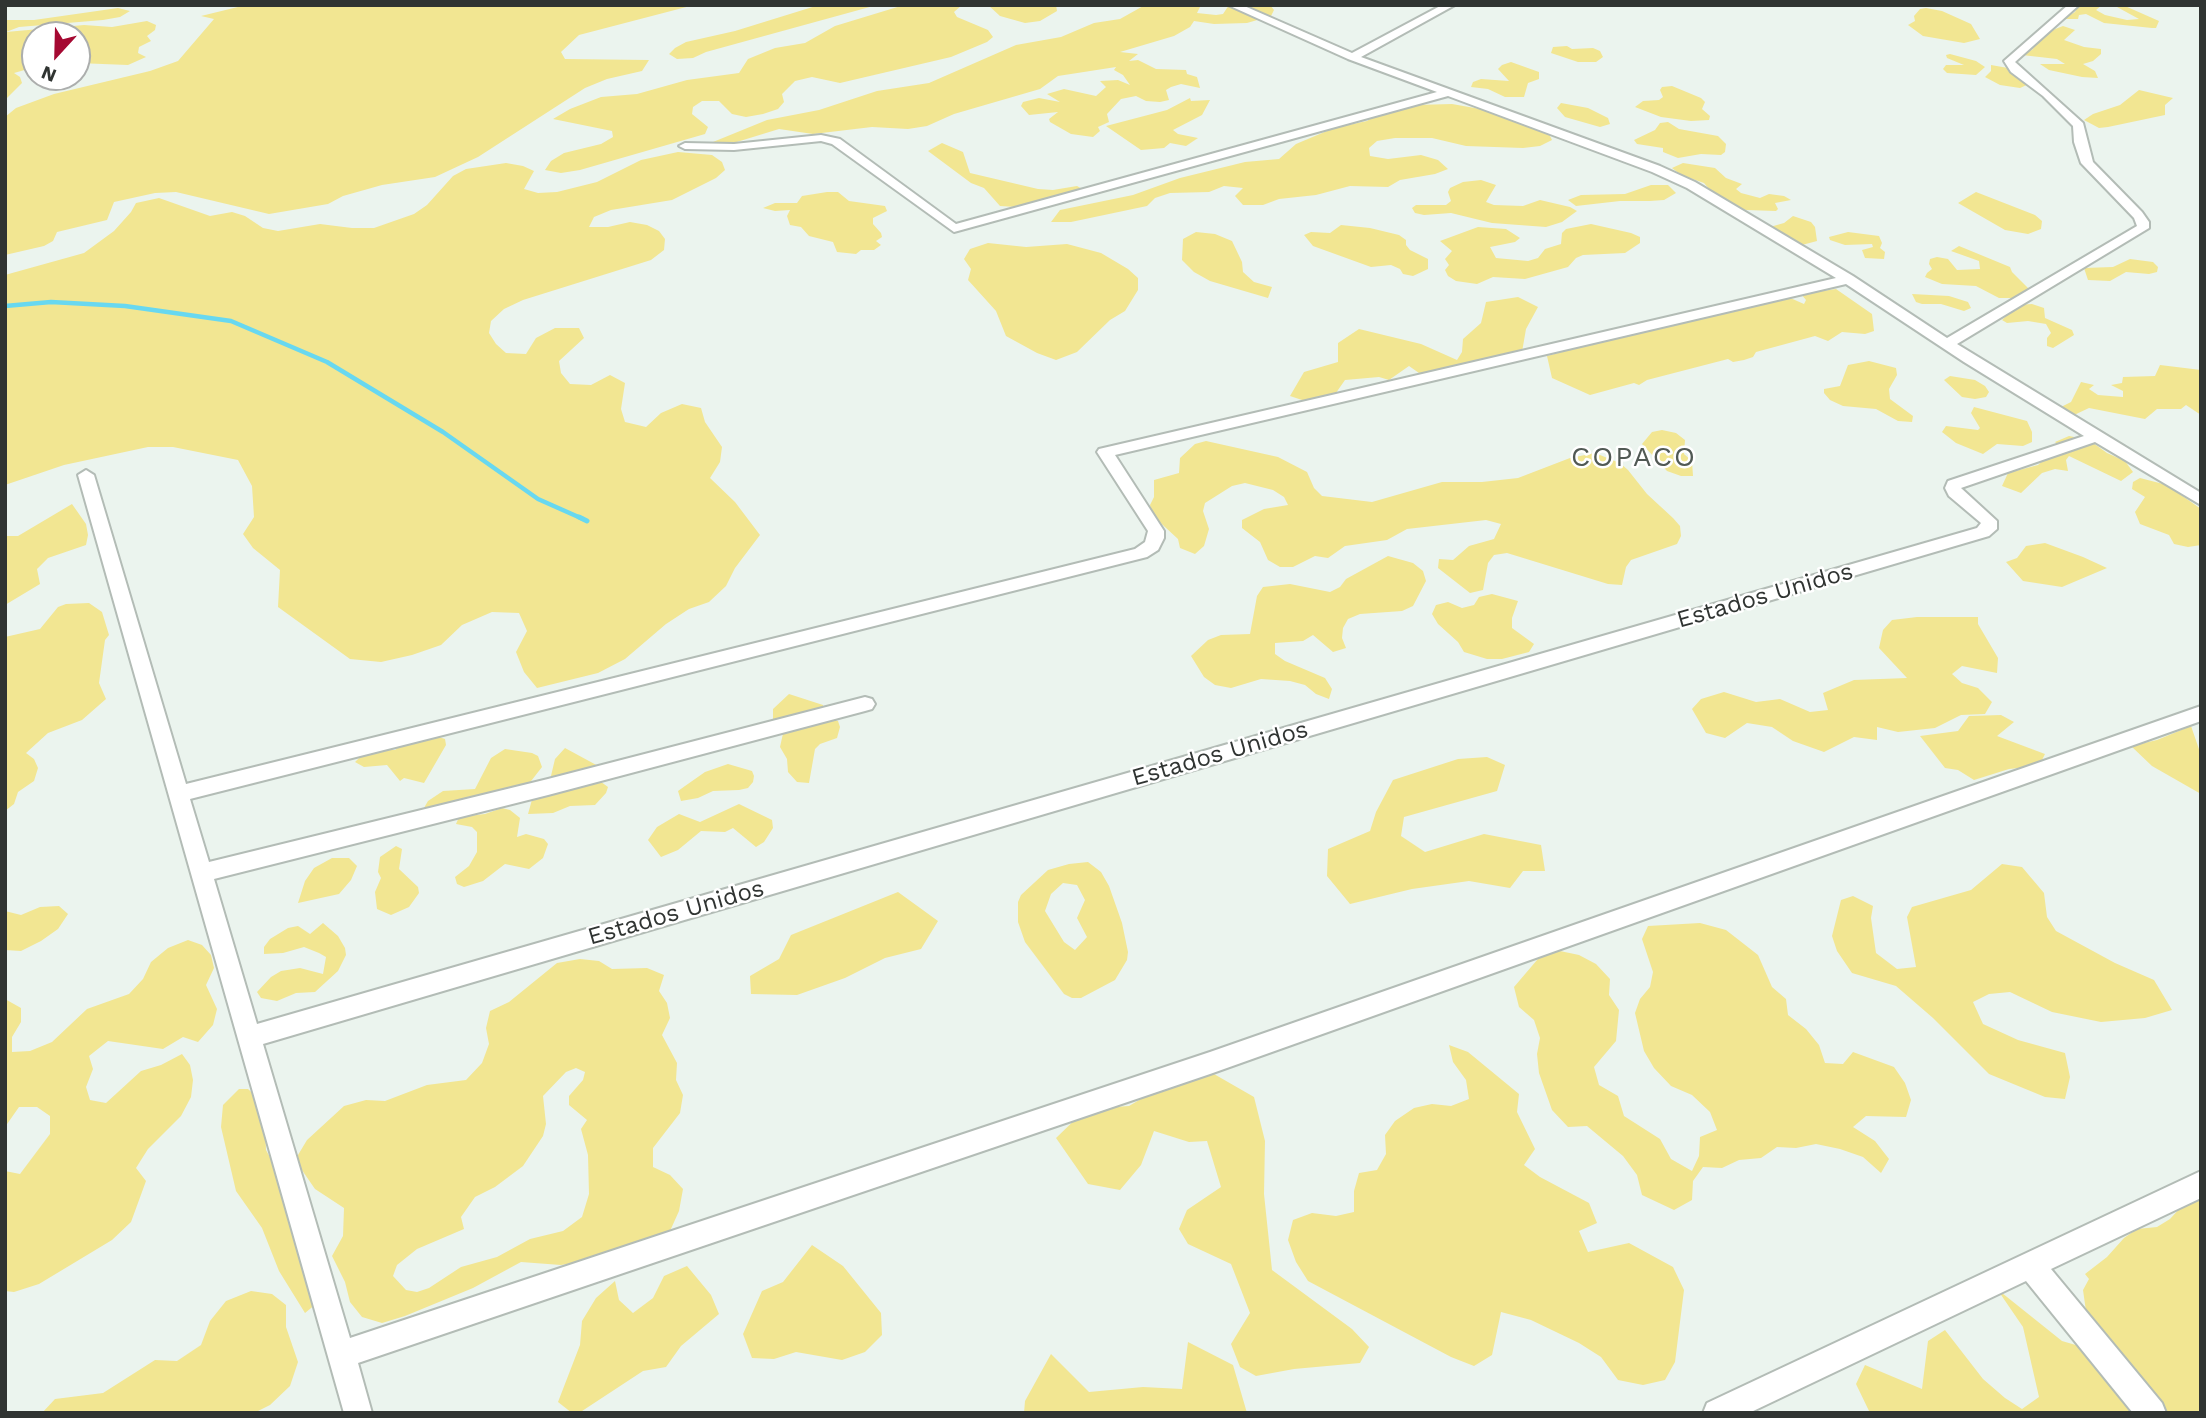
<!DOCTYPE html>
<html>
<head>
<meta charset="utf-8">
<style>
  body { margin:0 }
  #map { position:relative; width:2206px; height:1418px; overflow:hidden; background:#ebf4ee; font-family:"Work Sans",sans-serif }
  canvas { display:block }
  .frame { position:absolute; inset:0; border:7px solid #303432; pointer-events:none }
  .north { position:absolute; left:21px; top:21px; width:70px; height:70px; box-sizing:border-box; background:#fff; border:2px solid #acaead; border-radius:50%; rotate:202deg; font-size:19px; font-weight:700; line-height:28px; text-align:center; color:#303432 }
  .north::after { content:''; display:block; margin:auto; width:24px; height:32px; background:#a50932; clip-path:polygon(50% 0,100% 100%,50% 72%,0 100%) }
</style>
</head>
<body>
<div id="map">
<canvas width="2206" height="1418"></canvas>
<div class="frame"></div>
<div class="north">N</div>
</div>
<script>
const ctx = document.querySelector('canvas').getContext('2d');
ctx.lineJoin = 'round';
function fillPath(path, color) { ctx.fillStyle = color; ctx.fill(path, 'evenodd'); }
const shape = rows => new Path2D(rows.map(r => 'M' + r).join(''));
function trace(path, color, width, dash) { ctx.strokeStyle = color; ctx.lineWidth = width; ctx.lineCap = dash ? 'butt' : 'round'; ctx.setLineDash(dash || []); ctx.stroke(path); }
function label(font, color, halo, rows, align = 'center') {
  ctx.font = font + ' "Work Sans",sans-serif'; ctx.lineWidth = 5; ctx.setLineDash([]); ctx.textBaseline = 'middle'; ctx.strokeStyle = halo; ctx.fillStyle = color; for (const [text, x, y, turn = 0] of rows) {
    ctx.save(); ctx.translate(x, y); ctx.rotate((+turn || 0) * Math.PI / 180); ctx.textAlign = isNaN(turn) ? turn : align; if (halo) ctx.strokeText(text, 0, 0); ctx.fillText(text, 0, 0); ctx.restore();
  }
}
const green = shape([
  [246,5,694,5,579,35,561,52,565,59,649,60,642,71,607,79,585,88,478,157,435,177,382,185,343,196,328,204,269,214,176,192,155,193,114,202,107,220,57,232,53,241,44,246,5,255,5,117,16,108,54,94,150,71,178,61,214,19,201,16],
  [819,5,877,5,706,52,693,58,677,59,669,54,675,48,686,42,735,31],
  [904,5,962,5,954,12,957,17,988,30,993,37,987,42,951,57,840,83,812,77,795,81,782,94,784,102,778,109,763,114,746,117,732,114,719,101,702,101,693,107,692,114,708,127,705,134,580,170,561,173,545,170,551,161,564,153,601,144,613,137,612,131,553,119,570,109,601,97,637,94,687,80,739,73,748,59,775,48,805,43,835,26],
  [988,5,1056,5,1057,11,1040,21,1025,23,1000,16],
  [1145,5,1201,5,1197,13,1216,15,1223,14,1229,5,1270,5,1274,10,1271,16,1247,23,1214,24,1194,21,1190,27,1174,36,1120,52,1138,54,1129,61,1138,60,1156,69,1186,70,1187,74,1197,77,1200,88,1181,84,1171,87,1166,90,1169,100,1160,102,1146,101,1136,96,1121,99,1107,114,1109,122,1098,127,1100,131,1093,137,1071,134,1050,122,1049,119,1058,112,1029,115,1021,106,1023,102,1039,98,1060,102,1047,94,1064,89,1096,96,1106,87,1100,81,1118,80,1130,85,1123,75,1114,70,1116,67,1058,76,1040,89,954,114,927,126,908,129,872,127,813,134,779,129,727,145,715,145,713,142,767,120,819,110,877,91,929,83,1016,45,1061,37,1094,23,1120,19],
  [2102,5,2096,10,2105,15,2127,20,2139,19,2117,7,2125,6,2159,21,2156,28,2152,28,2104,23,2086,14,2079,15,2078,19,2063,19,2075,12,2078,6],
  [118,8,130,11,120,17,103,20,19,27,6,32,84,25,112,27,147,21,156,25,155,30,147,36,151,41,139,47,138,53,146,57,128,65,77,63,77,35,35,35,35,67,14,73,20,77,22,83,5,100,5,20,34,20],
  [1926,8,1942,11,1971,24,1980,39,1964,43,1923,36,1908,25,1915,21,1914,16,1920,9],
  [2063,26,2075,30,2064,40,2084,47,2101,49,2101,54,2093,61,2083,64,2095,71,2098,78,2082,77,2049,70,2040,64,2065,64,2057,59,2022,55,2022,53,2032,50,2045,33],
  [1567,46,1572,49,1593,48,1600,51,1603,57,1596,62,1578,62,1551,53,1553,47],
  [1950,54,1976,61,1985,67,1976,75,1947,73,1943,69,1946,65,1964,65,1947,58,1946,55],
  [1511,62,1539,72,1539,79,1528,83,1524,97,1505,97,1488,89,1471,87,1473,82,1481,79,1509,81,1498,69,1502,65],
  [1991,65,2008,68,2021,74,2029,84,2020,88,2000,85,1985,77,1991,71],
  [1672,86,1701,98,1705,102,1702,109,1710,116,1709,120,1691,121,1661,117,1635,107,1643,101,1659,100,1663,97,1660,90,1662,87],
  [2139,90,2173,98,2165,105,2165,115,2108,127,2099,128,2084,120,2093,114,2120,105],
  [1190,98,1191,101,1210,100,1202,115,1173,130,1178,134,1198,138,1186,146,1170,143,1164,148,1141,150,1106,126,1167,110],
  [1561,103,1588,108,1608,118,1610,124,1600,127,1565,117,1557,108],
  [1452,104,1486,110,1548,132,1552,140,1540,146,1523,148,1466,146,1432,138,1395,138,1377,141,1369,148,1370,156,1388,159,1421,155,1438,160,1448,169,1435,174,1400,180,1388,187,1350,186,1316,195,1279,199,1263,205,1243,205,1235,196,1243,188,1224,186,1209,192,1170,193,1155,198,1147,206,1071,222,1051,222,1060,210,1133,195,1180,178,1245,162,1279,159,1296,144,1334,128,1367,121,1386,109,1416,105],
  [1668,122,1679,129,1718,136,1726,144,1725,152,1721,155,1701,154,1678,158,1663,152,1663,148,1637,144,1634,140,1655,130,1660,123],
  [942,143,963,152,970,173,1038,189,1053,190,1077,186,1086,191,1032,208,1000,206,984,188,971,183,928,151],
  [678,152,712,155,722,162,725,170,716,178,672,200,611,210,594,217,589,227,608,227,630,222,647,225,659,231,665,239,664,250,651,260,523,300,504,309,491,321,489,333,496,344,506,353,526,354,536,338,555,328,579,328,584,338,559,361,561,373,570,384,591,385,610,375,625,383,621,409,625,422,646,427,661,413,682,404,701,408,705,422,722,447,720,462,710,478,735,502,760,535,735,568,726,586,709,602,689,609,666,624,625,659,598,673,537,688,524,672,516,652,527,631,519,613,492,612,462,625,441,645,412,655,381,662,350,659,278,607,280,570,253,548,243,534,254,517,252,486,238,460,173,447,148,447,64,465,5,485,5,275,84,253,114,231,131,212,136,203,159,198,210,216,232,212,245,216,263,228,278,231,320,224,352,228,374,228,414,214,427,205,453,176,466,169,506,163,523,166,534,171,524,189,538,193,557,192,597,182,641,160],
  [1683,163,1715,168,1726,178,1742,184,1736,189,1741,193,1760,198,1769,194,1784,196,1791,200,1775,203,1778,209,1776,211,1746,210,1731,205,1716,197,1704,183,1681,175,1672,168],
  [1481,180,1496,185,1486,202,1494,205,1523,206,1540,200,1570,207,1577,211,1562,222,1546,227,1492,223,1451,213,1424,215,1415,213,1412,208,1416,205,1446,205,1451,201,1448,192,1450,188,1463,182],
  [1651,185,1668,185,1676,193,1664,200,1650,201,1620,201,1576,206,1568,200,1581,195,1625,194],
  [827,192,838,192,849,201,885,206,887,211,873,218,873,224,881,233,882,237,876,241,881,245,874,250,861,250,856,254,837,252,833,242,809,236,801,227,790,225,787,216,790,210,775,211,763,208,775,203,797,203,802,196],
  [1976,192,2035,215,2042,221,2041,229,2028,234,2005,230,1958,203],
  [1793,216,1811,222,1815,227,1817,241,1802,245,1784,238,1770,227,1784,223],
  [1591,224,1631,233,1640,237,1640,243,1625,253,1583,255,1576,258,1568,267,1525,279,1493,277,1477,284,1456,281,1448,276,1445,270,1449,265,1445,259,1452,251,1440,241,1478,227,1506,229,1520,238,1515,242,1490,247,1496,258,1528,261,1538,258,1545,249,1561,244,1562,233,1566,229],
  [1341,225,1370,228,1399,235,1406,240,1406,245,1410,250,1428,259,1428,269,1413,276,1403,274,1400,269,1391,265,1371,267,1313,246,1304,235,1311,232,1330,233],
  [1196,232,1215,234,1232,241,1242,262,1243,272,1254,282,1272,287,1268,298,1210,281,1194,272,1182,260,1183,239],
  [1848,232,1879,236,1882,243,1880,248,1885,252,1884,259,1865,258,1862,250,1873,247,1872,244,1845,245,1830,240,1829,237],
  [988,243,1026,247,1067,244,1101,253,1128,269,1138,278,1138,290,1125,311,1110,320,1077,352,1056,360,1037,353,1006,336,996,311,968,280,971,269,964,259,970,249],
  [1959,246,2010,267,2012,272,2029,289,2017,298,1999,298,1976,286,1942,284,1925,277,1927,273,1932,269,1929,264,1930,259,1937,257,1948,259,1957,270,1980,269,1979,261,1951,251],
  [2130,259,2153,262,2158,267,2157,272,2149,274,2126,272,2110,281,2088,280,2084,268,2113,267],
  [1836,289,1872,314,1874,331,1865,334,1842,332,1828,341,1815,336,1756,352,1753,357,1744,360,1733,362,1728,359,1647,380,1639,385,1634,383,1590,395,1552,378,1547,356,1658,325,1788,297,1804,304,1806,300,1801,294],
  [1912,294,1949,296,1968,302,1971,308,1964,311,1941,304,1922,304,1916,302],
  [1518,297,1538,307,1526,329,1522,352,1463,370,1419,373,1409,366,1389,380,1379,377,1345,380,1331,400,1308,402,1290,396,1304,372,1338,362,1338,343,1359,329,1421,344,1457,360,1462,352,1463,339,1481,323,1486,302],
  [2032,304,2044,308,2045,318,2072,330,2074,335,2053,348,2047,346,2047,338,2051,333,2046,324,2028,321,2007,323,2002,320,2017,305],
  [1869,361,1896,368,1897,375,1889,389,1890,399,1913,416,1912,422,1898,421,1876,409,1843,406,1830,400,1824,393,1824,389,1840,386,1848,365],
  [2160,365,2201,370,2201,415,2186,405,2181,409,2157,409,2145,419,2089,408,2072,416,2057,409,2071,402,2081,382,2094,385,2089,389,2098,395,2123,397,2123,391,2111,385,2122,383,2123,377,2155,376],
  [1950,376,1975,380,1985,386,1989,392,1986,397,1975,399,1962,397,1944,380],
  [1974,407,2027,421,2032,432,2032,442,2023,446,1997,444,1983,454,1956,443,1942,432,1946,426,1978,430,1980,428,1971,413],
  [1662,430,1676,433,1685,440,1684,454,1692,461,1693,476,1681,476,1667,471,1642,444,1652,432],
  [2069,436,2089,440,2107,453,2125,461,2133,472,2121,481,2069,456,2066,460,2068,471,2055,469,2042,473,2021,493,2002,486,2008,473,2038,465,2049,455,2063,450,2055,442],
  [1206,441,1278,457,1307,472,1314,488,1322,496,1372,502,1442,482,1482,482,1518,478,1570,458,1595,453,1620,463,1628,470,1647,494,1673,518,1680,526,1681,536,1677,544,1631,560,1626,567,1622,585,1608,584,1507,553,1494,555,1488,563,1483,590,1470,593,1438,568,1439,559,1453,560,1469,546,1494,539,1501,524,1486,520,1407,529,1387,540,1345,546,1328,558,1315,556,1293,567,1280,567,1268,560,1260,542,1242,528,1242,520,1264,509,1288,505,1284,497,1273,490,1245,483,1232,486,1205,503,1203,511,1209,529,1204,546,1195,554,1180,548,1178,539,1152,515,1150,505,1154,497,1154,480,1179,473,1180,458,1195,444],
  [2140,478,2167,485,2201,509,2201,545,2188,547,2174,544,2169,535,2140,524,2135,512,2145,497,2132,489,2133,482],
  [72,504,86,524,88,535,86,545,48,558,37,569,40,584,5,605,5,536,18,536],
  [2045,543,2083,557,2107,568,2062,587,2023,581,2006,562,2017,558,2026,546],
  [1388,556,1413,563,1423,571,1426,581,1413,606,1402,611,1360,614,1348,619,1343,628,1342,638,1346,648,1333,652,1313,635,1303,641,1275,643,1275,654,1285,661,1325,678,1332,689,1329,699,1316,694,1305,685,1290,681,1261,679,1231,688,1215,685,1204,677,1191,656,1208,640,1221,635,1250,634,1257,596,1263,587,1290,584,1330,592,1340,587,1346,579],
  [1492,594,1518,601,1512,618,1512,628,1534,644,1529,652,1502,659,1487,659,1464,652,1458,642,1438,624,1432,614,1436,605,1448,602,1462,608,1474,605,1479,597],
  [89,603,102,612,109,635,105,640,99,683,106,699,82,720,48,733,26,753,34,759,38,768,34,781,18,792,14,804,5,811,5,637,40,629,58,607,66,604],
  [1917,617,1978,617,1978,624,1998,658,1997,673,1962,666,1952,674,1962,683,1978,688,1992,702,1985,714,1961,715,1935,728,1898,732,1877,727,1877,740,1854,737,1824,752,1793,741,1772,727,1747,723,1725,738,1706,733,1692,709,1701,699,1724,692,1756,702,1780,699,1810,712,1828,710,1823,693,1854,680,1907,678,1879,648,1883,630,1892,620],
  [789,694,823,705,824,716,838,721,840,727,837,738,820,744,815,749,809,783,797,782,788,772,787,759,780,747,784,729,773,722,773,709],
  [2001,715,2014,722,1997,736,2045,754,2039,766,2009,769,1974,780,1958,770,1945,768,1920,736,1958,731,1969,716],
  [2191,726,2201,755,2201,794,2152,766,2131,746,2157,740],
  [426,733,445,739,446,745,424,783,404,778,400,781,387,765,364,767,355,762,364,753,373,750,395,750,409,740],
  [565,748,600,767,597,779,608,787,606,793,595,805,570,806,553,813,528,814,533,796,550,780,555,759],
  [505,749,532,753,538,756,542,767,528,785,421,813,428,801,443,791,475,789,491,758],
  [1487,757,1505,765,1497,791,1404,817,1401,836,1425,852,1484,834,1541,845,1545,871,1523,871,1510,888,1469,881,1412,889,1350,904,1327,876,1328,849,1370,831,1376,812,1393,780,1458,759],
  [728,764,752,771,754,776,753,782,748,788,739,790,713,791,698,798,681,801,678,791,685,786,705,772],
  [739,804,772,820,773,828,764,842,756,847,733,828,725,832,701,831,678,850,661,857,648,840,657,827,679,814,700,822],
  [502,808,510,810,520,818,517,837,526,834,544,839,548,844,543,858,529,869,505,864,483,881,464,887,457,884,455,877,469,866,477,852,477,832,472,827,456,824,459,817,485,814],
  [396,846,402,849,399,869,418,887,419,893,409,907,391,915,377,909,375,892,381,878,378,872,380,857],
  [332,858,349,858,357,866,351,880,339,894,298,903,305,881,314,868],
  [1088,862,1101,872,1109,886,1122,923,1128,952,1127,960,1115,980,1081,998,1072,998,1064,994,1025,942,1018,922,1018,902,1021,895,1048,870,1069,864],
  [1063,883,1077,885,1085,900,1077,918,1087,937,1075,950,1064,942,1045,911,1051,894],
  [2002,864,2022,867,2044,893,2047,917,2056,931,2115,963,2154,980,2172,1010,2145,1018,2101,1022,2052,1012,2010,992,1989,994,1973,1002,1983,1024,2018,1040,2065,1053,2070,1077,2065,1099,2045,1097,1989,1074,1933,1018,1896,986,1852,973,1837,951,1832,936,1841,900,1853,896,1873,906,1871,918,1876,953,1897,969,1916,967,1907,917,1912,907,1971,890],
  [898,892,938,921,921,949,885,958,845,978,797,995,751,994,750,976,779,959,791,935],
  [59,906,68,914,58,929,41,941,21,951,5,950,5,911,21,915,40,907],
  [323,923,338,936,345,948,346,955,338,971,315,992,296,993,277,1001,261,998,257,992,271,977,281,971,300,968,323,974,326,957,319,953,304,947,283,953,264,954,264,947,270,939,288,928,298,926,310,934],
  [1700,923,1726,930,1758,955,1772,987,1786,999,1788,1015,1806,1029,1819,1045,1825,1063,1843,1064,1853,1052,1894,1067,1905,1083,1911,1100,1906,1117,1866,1116,1853,1127,1875,1141,1889,1159,1881,1173,1863,1157,1840,1149,1816,1144,1796,1148,1777,1147,1761,1158,1739,1160,1722,1168,1703,1167,1693,1181,1692,1200,1674,1210,1642,1195,1637,1175,1623,1156,1587,1126,1568,1127,1552,1110,1539,1073,1537,1054,1540,1038,1534,1020,1519,1007,1514,987,1543,953,1560,951,1579,955,1596,964,1610,979,1609,995,1619,1010,1616,1041,1594,1067,1599,1085,1618,1096,1624,1116,1660,1139,1671,1159,1692,1171,1699,1156,1700,1137,1717,1130,1710,1112,1692,1095,1671,1086,1654,1068,1644,1051,1635,1013,1640,999,1650,987,1653,972,1642,939,1648,926],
  [188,940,202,945,211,955,214,968,206,985,217,1009,213,1025,198,1042,183,1037,163,1049,108,1041,89,1056,93,1069,86,1087,90,1100,106,1103,141,1071,161,1065,182,1054,190,1065,193,1080,191,1097,181,1116,148,1149,136,1168,146,1181,131,1222,112,1240,39,1284,14,1292,5,1291,5,1171,20,1174,50,1134,50,1116,37,1107,19,1107,5,1127,5,999,21,1008,21,1022,12,1037,12,1052,30,1051,52,1042,87,1009,129,994,143,979,151,962,168,948],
  [580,959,599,961,612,969,647,968,664,975,659,991,667,1003,670,1018,662,1035,677,1063,676,1080,683,1095,680,1113,653,1148,653,1167,670,1175,683,1189,679,1211,670,1231,605,1258,561,1265,521,1262,473,1288,405,1316,382,1323,362,1317,350,1302,345,1282,332,1256,343,1236,344,1208,315,1189,295,1160,307,1140,344,1106,366,1100,385,1101,427,1085,466,1080,482,1063,489,1044,486,1028,490,1011,509,1002,557,963],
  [576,1068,585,1072,583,1080,569,1096,569,1105,587,1120,581,1129,588,1155,589,1194,582,1217,563,1231,530,1239,497,1257,461,1267,429,1288,417,1292,406,1290,393,1276,397,1265,417,1249,464,1229,461,1217,475,1197,495,1187,523,1166,543,1136,546,1124,543,1096,566,1072],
  [1449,1045,1468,1052,1519,1094,1517,1112,1535,1149,1524,1165,1540,1177,1589,1203,1597,1223,1579,1231,1588,1252,1629,1243,1673,1267,1684,1290,1675,1362,1665,1380,1643,1385,1618,1380,1601,1357,1579,1343,1531,1320,1501,1312,1492,1355,1474,1366,1451,1357,1308,1281,1296,1262,1288,1240,1293,1220,1312,1213,1336,1216,1354,1212,1354,1191,1359,1173,1377,1170,1386,1154,1385,1135,1395,1121,1414,1108,1432,1104,1451,1106,1469,1099,1466,1080,1453,1062],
  [1190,1070,1207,1070,1254,1097,1265,1141,1264,1194,1272,1270,1352,1329,1369,1347,1360,1363,1294,1369,1256,1376,1240,1367,1231,1344,1250,1313,1231,1264,1188,1244,1179,1229,1187,1210,1221,1187,1207,1141,1189,1142,1154,1131,1141,1165,1120,1190,1088,1184,1056,1138,1086,1109,1129,1106],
  [239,1089,248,1089,259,1099,265,1122,266,1150,273,1163,288,1205,292,1233,300,1249,316,1304,305,1313,279,1271,262,1228,236,1191,221,1127,223,1105],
  [2201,1194,2201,1413,2166,1413,2100,1336,2086,1311,2083,1290,2089,1279,2085,1274,2107,1257,2124,1238,2137,1229,2157,1227,2170,1219,2192,1195],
  [812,1245,843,1266,881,1313,882,1335,865,1352,842,1360,796,1352,774,1359,752,1358,743,1334,762,1291,783,1282],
  [687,1266,711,1295,719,1314,681,1346,666,1367,643,1371,579,1413,572,1413,558,1402,580,1345,582,1321,596,1298,615,1281,619,1300,633,1313,653,1298,664,1276],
  [1997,1289,2062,1341,2086,1348,2152,1413,1870,1413,1856,1384,1865,1365,1922,1389,1928,1341,1945,1330,1983,1379,2005,1398,2022,1409,2039,1397,2023,1327],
  [251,1291,272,1294,286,1305,286,1327,298,1362,290,1386,270,1405,254,1413,42,1413,55,1399,103,1393,155,1360,177,1361,201,1345,210,1321,226,1301],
  [1188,1342,1233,1365,1247,1413,1024,1413,1025,1401,1051,1354,1089,1392,1143,1387,1182,1389]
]);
const streamFar1 = shape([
  [5,306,51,302,125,306,231,321,327,362,443,432,538,499,583,519]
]);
const stream = shape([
  [579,517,587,521]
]);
const minor = shape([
  [1228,5,1242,5,1352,53,1442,5,1455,5,1361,57,1660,166,1695,182,1853,276,1947,338,2137,226,2134,218,2081,163,2074,142,2073,126,2043,96,2011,72,2004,61,2068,5,2079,5,2015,62,2083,123,2093,162,2142,212,2149,222,2149,228,1957,344,2201,493,2201,505,2095,442,1961,488,1997,521,1997,529,1989,536,263,1044,350,1338,1210,1052,2201,706,2201,721,1210,1074,358,1363,372,1413,344,1413,78,475,86,470,94,475,186,784,1135,549,1145,542,1148,531,1097,452,1099,449,1836,278,1687,188,1652,172,1448,96,954,232,832,144,821,141,734,150,685,149,679,146,685,143,734,144,821,135,840,139,956,224,1437,92,1348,59,1228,5],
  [1846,284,1964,362,2084,436,1948,481,1945,488,1949,496,1981,523,1977,528,257,1024,214,879,548,795,865,711,872,709,875,704,872,699,865,697,548,779,209,862,190,799,1147,557,1158,550,1164,538,1164,531,1115,455,1846,284],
  [2201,1171,2201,1198,2051,1269,2162,1403,2166,1413,2133,1413,2026,1281,1749,1413,1703,1413,1707,1403,2201,1171]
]);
const streetNames = [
  ["Estados Unidos",1765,596,-16],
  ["Estados Unidos",1220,754,-16],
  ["Estados Unidos",676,913,-16]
];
const quarterNames = [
  ["COPACO",1634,458]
];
fillPath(green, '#f2e692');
trace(streamFar1, '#68d8f0', 4.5);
trace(stream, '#68d8f0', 5);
trace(minor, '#b3bcb6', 4);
fillPath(minor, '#fff');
label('24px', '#303432', '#fff', streetNames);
ctx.letterSpacing = '2px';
label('28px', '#515954', '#fff', quarterNames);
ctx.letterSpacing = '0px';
</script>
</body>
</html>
